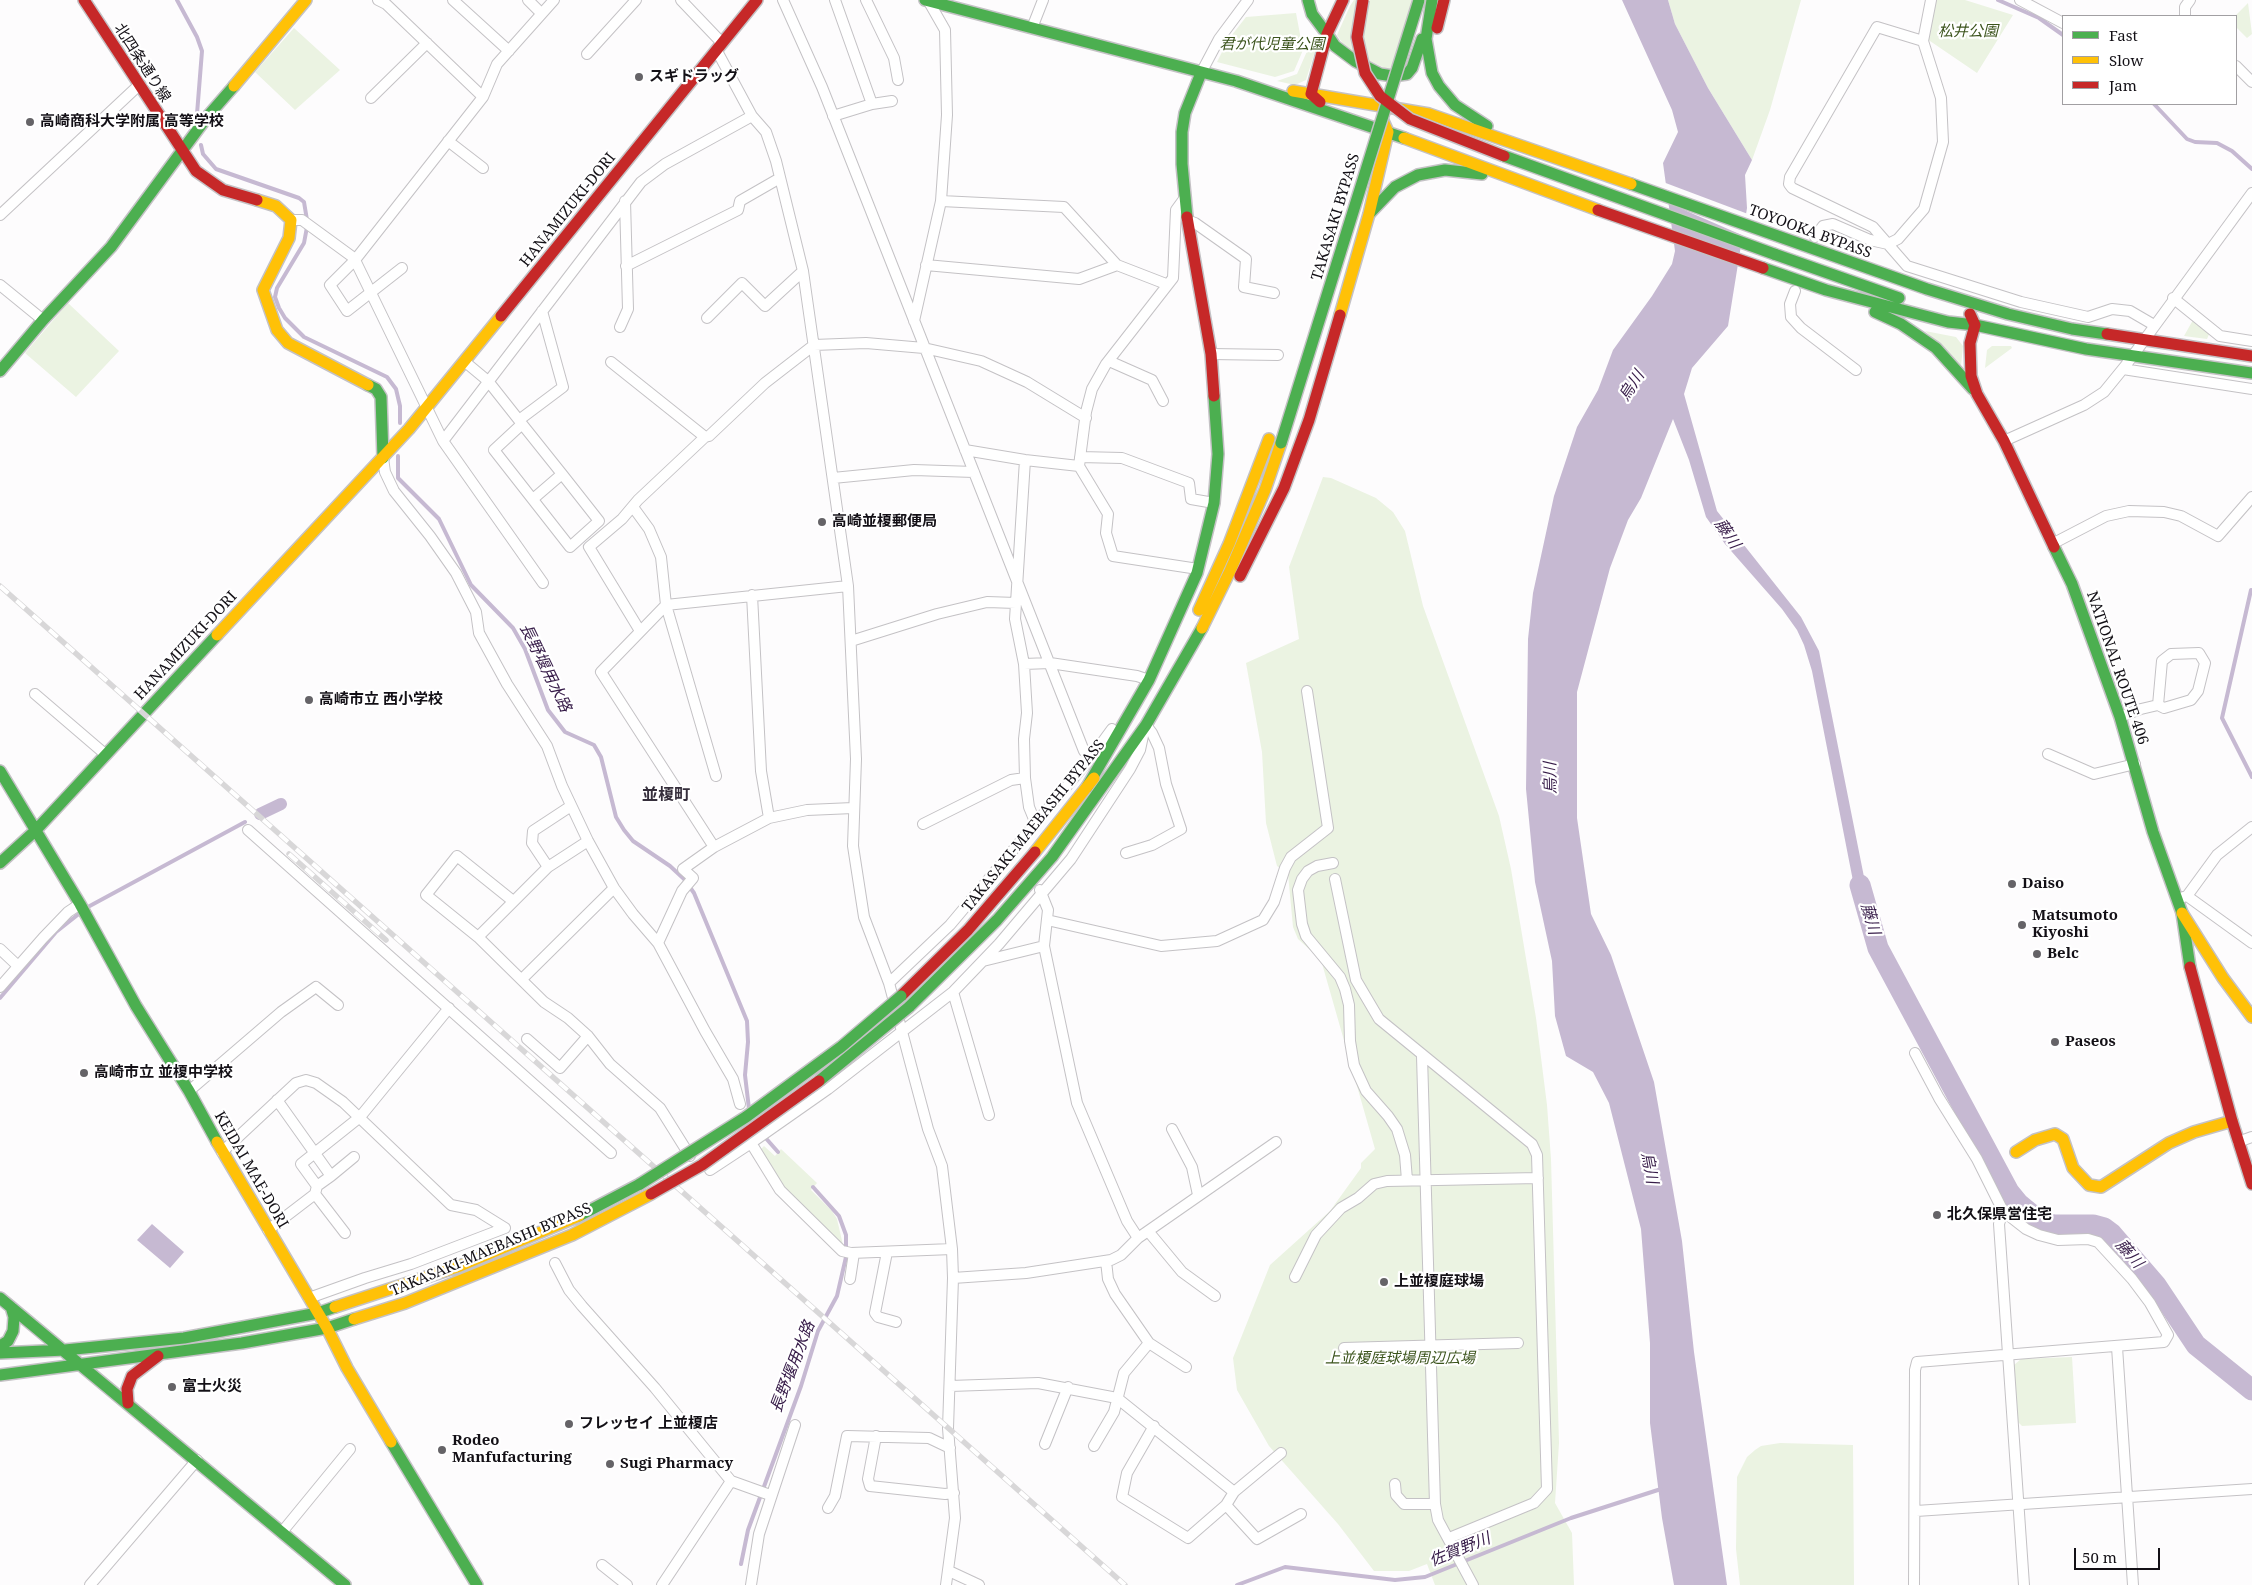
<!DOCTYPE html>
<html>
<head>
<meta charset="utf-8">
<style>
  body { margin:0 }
  #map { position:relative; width:2252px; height:1585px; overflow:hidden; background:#fdfcfd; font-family:"Noto Serif",serif }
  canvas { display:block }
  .legend { position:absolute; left:2062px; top:15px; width:175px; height:90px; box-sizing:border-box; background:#fff; border:1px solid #a19fa2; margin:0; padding:6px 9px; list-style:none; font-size:15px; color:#131016 }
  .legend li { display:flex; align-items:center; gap:10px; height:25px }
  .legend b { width:25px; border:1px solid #a19fa2 }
  .scale { position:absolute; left:2074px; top:1548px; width:86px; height:22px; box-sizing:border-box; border:2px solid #131016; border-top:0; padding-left:6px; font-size:15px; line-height:18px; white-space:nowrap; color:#131016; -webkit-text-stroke:4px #fff; paint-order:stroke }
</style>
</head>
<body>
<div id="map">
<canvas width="2252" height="1585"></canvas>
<ul class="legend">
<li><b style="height:6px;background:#4caf50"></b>Fast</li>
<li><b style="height:6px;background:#ffc107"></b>Slow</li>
<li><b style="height:6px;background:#c62828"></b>Jam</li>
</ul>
<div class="scale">50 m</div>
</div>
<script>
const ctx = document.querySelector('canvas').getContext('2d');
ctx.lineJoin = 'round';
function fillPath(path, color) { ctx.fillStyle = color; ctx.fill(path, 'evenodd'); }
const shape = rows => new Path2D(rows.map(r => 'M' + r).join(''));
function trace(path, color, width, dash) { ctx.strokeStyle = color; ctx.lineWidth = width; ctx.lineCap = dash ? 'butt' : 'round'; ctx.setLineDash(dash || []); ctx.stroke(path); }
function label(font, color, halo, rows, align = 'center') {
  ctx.font = font + ' "Noto Serif","Noto Sans JP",serif'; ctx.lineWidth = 4.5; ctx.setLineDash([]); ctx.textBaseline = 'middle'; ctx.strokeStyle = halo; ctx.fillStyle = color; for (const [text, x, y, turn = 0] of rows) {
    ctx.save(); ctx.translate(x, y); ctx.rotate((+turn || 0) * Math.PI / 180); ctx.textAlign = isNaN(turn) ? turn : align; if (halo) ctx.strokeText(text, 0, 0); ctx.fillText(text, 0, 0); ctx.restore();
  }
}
const green = shape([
  [1354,0,1428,0,1389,70,1347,50,1337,35,1350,6],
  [1668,0,1801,0,1770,110,1752,160,1708,88,1675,24],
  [1935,0,1965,0,2013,15,1977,73,1927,39],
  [2248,3,2252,34,2247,38,2236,27,2235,16],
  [1296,13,1303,50,1294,71,1275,77,1217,62,1228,40,1246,17],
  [294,28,340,70,295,110,255,72],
  [1317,37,1318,42,1306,80,1295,85,1277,81,1297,74,1308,49],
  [68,303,119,351,76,397,25,353],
  [2193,320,2210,332,2207,339,2184,336],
  [1925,331,1956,337,1963,346,1961,366],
  [1992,346,2011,346,2012,348,1985,368,1987,350],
  [1323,477,1331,478,1376,498,1393,512,1405,531,1423,606,1499,816,1511,869,1536,1018,1547,1105,1551,1159,1559,1443,1555,1503,1572,1533,1574,1585,1435,1585,1427,1564,1409,1571,1374,1571,1338,1524,1269,1446,1237,1390,1233,1358,1270,1265,1330,1211,1361,1168,1361,1163,1375,1149,1321,960,1298,939,1293,927,1288,874,1277,866,1266,823,1262,752,1246,663,1299,639,1289,567],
  [764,1146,775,1156,781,1149,817,1183,811,1190,832,1211,837,1219,843,1245,787,1192,759,1151],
  [2072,1357,2076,1423,2022,1426,2018,1422,2014,1365,2021,1359],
  [1780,1443,1853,1445,1854,1585,1740,1585,1736,1549,1737,1477,1747,1457,1755,1450,1761,1446]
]);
const water = shape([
  [1622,0,1668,0,1675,24,1708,88,1752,160,1745,175,1747,208,1728,326,1692,368,1684,394,1717,511,1801,617,1819,651,1869,902,1866,912,1854,886,1812,671,1804,645,1797,630,1782,609,1725,544,1706,517,1689,460,1673,419,1641,498,1628,520,1610,568,1577,692,1577,818,1591,914,1611,955,1654,1082,1682,1241,1694,1352,1727,1585,1674,1585,1662,1518,1650,1423,1650,1343,1641,1229,1609,1103,1593,1072,1566,1056,1555,1016,1552,961,1535,882,1526,789,1528,639,1533,593,1554,496,1577,427,1598,390,1613,350,1652,296,1672,264,1675,251,1663,163,1678,132,1672,110],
  [152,1224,184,1252,170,1268,137,1240]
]);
const pier = shape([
  [1663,182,1748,214,1744,236,1666,202]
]);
const stream = shape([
  [177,0,197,37,202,51,197,114],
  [1998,0,2039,18,2063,35],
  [2154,104,2187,139,2195,142,2217,143,2232,151,2252,169],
  [201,145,203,154,216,169,299,198,304,202,307,220],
  [307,227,304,243,277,288,275,297,279,308,285,318,304,337,387,377,396,389,400,406,400,423],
  [398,456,398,478,439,519,471,585,513,628,525,649,548,710,565,732,594,745,601,757,616,817,624,830,633,841,670,866,684,879,694,893,747,1021,748,1042,745,1075,749,1109],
  [2251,590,2222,718,2252,777],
  [86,908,245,822],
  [0,998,56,932,80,913],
  [763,1135,778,1152],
  [741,1564,748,1530,801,1386,818,1331,837,1296,846,1257,846,1235,839,1216,813,1187],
  [1237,1585,1285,1567,1395,1580,1425,1577,1571,1518,1661,1489]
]);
const canal = shape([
  [260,814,281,804]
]);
const river = shape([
  [1860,885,1878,948,2009,1192,2018,1203,2041,1222,2054,1225,2093,1225,2104,1228,2112,1234,2156,1285,2196,1345,2252,1390]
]);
const street = shape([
  [378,0,386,4,483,97],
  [453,0,509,51],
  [528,0,541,13],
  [681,0,722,43],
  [783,0,822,87,1084,751],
  [835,0,872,104],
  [866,0,894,58,898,80],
  [2020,0,2063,23],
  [2185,16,2185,7,2190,0],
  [1032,28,1043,0],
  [1923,41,1877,27,1790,177,1789,184,1792,188,1873,227,1907,266,2021,302,2088,317,2112,309,2130,311,2154,325],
  [717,51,752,116,766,132,776,161,803,271,848,586,856,759,853,846,864,917,889,983,928,1129,942,1166,952,1249,953,1278,948,1428,955,1518,946,1585],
  [587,54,636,0],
  [2236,66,2252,82],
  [1201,73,1219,39,1248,0],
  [371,98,427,43],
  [833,116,872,104,892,101],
  [448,141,483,168],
  [1184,199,1176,210,1173,278,1106,364,1092,389,1086,412,1079,466,1108,514,1106,533,1113,556,1198,569],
  [941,201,1064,207,1117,265],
  [0,215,138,86],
  [291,220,302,220,354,258,443,441,543,583],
  [1187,220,1195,223,1246,259,1244,287,1274,293],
  [1815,237,1823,226,1833,224,1870,240,1888,244,1898,239,1924,209,1943,142,1941,98,1923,41,1931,0],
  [926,265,1079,279,1117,265,1166,284],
  [626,266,738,210,740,201,780,178],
  [402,268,347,311,330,285,355,260,483,97,497,64,554,0],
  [0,285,43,320],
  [1795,291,1790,304,1791,317,1801,328,1856,370],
  [2173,298,2220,336,2252,341],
  [707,318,742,283,765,306,803,271],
  [914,321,941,201,947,115,945,30,929,2],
  [620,327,628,309,625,201],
  [1211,354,1278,355],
  [464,361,488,381,522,424,562,474,599,521,570,547,494,450,522,424],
  [1109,361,1152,380,1163,401],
  [611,362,705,437],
  [2123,369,2252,389],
  [519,420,563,387,542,311],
  [443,441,641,182,665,164,752,116],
  [2004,441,2084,405,2104,392,2126,365,2252,193],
  [965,450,1025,460,1079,466],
  [1080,457,1122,458,1189,483,1191,499,1214,503],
  [383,458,385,472,394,491,430,536,456,573,476,612,479,633,507,684,547,746,562,786,588,841,614,888,633,914,658,943,705,1031,733,1079,740,1104],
  [1025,460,1015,619,1024,664,1027,713,1024,739,1025,778,1029,807,1036,824],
  [833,478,914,470,974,472],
  [533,499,562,474],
  [633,507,649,529,661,557,666,605,716,776],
  [2054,543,2106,516,2129,511,2164,512,2181,516,2218,536,2252,497],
  [752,595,761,771,769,818],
  [640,631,589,547,622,519,638,500,705,437,709,436,765,383,814,345,866,343,924,348,981,361,1027,382,1086,418],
  [851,641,937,614,987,602,1016,603],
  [1024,664,1050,663,1137,676,1149,680,1146,683],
  [35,694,105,754],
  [2120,717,2141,709,2158,705,2164,708,2191,700,2198,691,2205,663,2199,653,2171,654,2162,661,2158,705],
  [2048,754,2094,774,2135,764],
  [923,824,1011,780,1025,778],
  [248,830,611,1153],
  [714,847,601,672,666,605,848,586],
  [1126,853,1152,845,1181,829,1166,784,1159,748,1152,733,1146,725],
  [1333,863,1317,866,1308,871,1302,879,1298,890,1302,924,1306,936,1340,977,1345,989,1349,1005,1350,1041,1354,1065,1366,1091,1388,1116,1397,1129,1405,1155,1407,1180],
  [548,867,532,843,533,831,571,806],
  [1335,879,1356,980,1379,1019,1532,1144,1537,1155,1547,1489,1534,1503,1449,1538],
  [2187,896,2217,855,2252,827],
  [2180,898,2187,896,2252,943],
  [513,901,457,856,426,895,478,937,544,1002,568,1018,588,1036,610,1064,660,1108,690,1156],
  [1047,920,1161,946,1217,941,1263,920,1274,902,1285,868,1291,857,1328,828,1307,691],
  [478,937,548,867,588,841],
  [658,943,682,891,693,878,683,869,714,847,769,818,807,810,853,808],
  [1044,946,1077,1103,1127,1221,1138,1238],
  [0,949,18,966],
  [983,961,1044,946,1048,910,1040,890],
  [522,979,614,888],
  [889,983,950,925,1093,755,1112,729],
  [0,987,43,938,68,912,80,904],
  [953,992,989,1115],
  [527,1039,560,1068,588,1036],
  [1422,1056,1435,1504,1438,1520,1473,1585],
  [189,1091,281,1012,316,987,338,1005],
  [277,1100,331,1176,317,1186],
  [1172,1129,1192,1167,1198,1195],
  [2238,1142,2252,1137],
  [222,1152,296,1083,306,1080,316,1083,343,1102,451,1205,476,1210,505,1228],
  [710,1170,751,1143],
  [331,1176,354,1157],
  [315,1194,345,1233],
  [2003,1211,1999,1224,2024,1585],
  [268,1230,315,1194,317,1186,301,1164,360,1117,449,1008],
  [1148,1231,1182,1272,1215,1296],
  [952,1249,851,1253,842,1251,780,1190,751,1143,828,1089,953,992,999,944,1071,859,1130,769,1140,750,1143,736],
  [887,1252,875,1313,878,1317,896,1322],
  [1106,1261,1108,1279,1115,1294,1149,1343,1186,1367],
  [555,1263,569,1290,582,1306,655,1388,731,1481,770,1495],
  [1295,1277,1316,1235,1341,1208,1358,1198,1374,1184,1387,1181,1538,1178],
  [953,1278,1026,1273,1111,1260,1121,1255,1138,1238,1276,1142],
  [850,1279,854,1253],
  [309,1298,365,1278,411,1264,505,1228],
  [2117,1347,2133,1585],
  [1344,1348,1518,1343],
  [950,1386,1038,1383,1117,1398,1234,1492],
  [1154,1426,1127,1473,1122,1497,1188,1538,1226,1505,1234,1492,1281,1453],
  [876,1436,868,1479,870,1486,945,1494,954,1493],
  [1045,1444,1068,1387],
  [1094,1446,1114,1412,1124,1373,1149,1343],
  [1395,1484,1396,1495,1404,1504,1435,1504],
  [1226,1505,1257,1539,1301,1514],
  [828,1508,835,1496,847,1436,929,1438,950,1448],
  [1916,1511,2252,1489],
  [282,1532,350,1449],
  [602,1565,627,1585],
  [949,1571,979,1585],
  [90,1585,197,1460],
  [662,1585,731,1481],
  [751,1585,759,1534,795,1425],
  [1914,1585,1915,1370,1917,1362,2164,1342,2168,1335,2150,1303,2132,1279,2098,1242,2088,1239,2058,1240,2039,1235,2026,1229,2003,1211,1977,1159,1939,1098,1915,1053]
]);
const fast = shape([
  [925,0,1236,81,1404,138],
  [1308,0,1312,14,1327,34],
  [1432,0,1426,39,1432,73,1439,86,1455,105,1487,126],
  [1327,34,1335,46,1355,61,1380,74,1393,76,1407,74,1412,68,1422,39],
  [1631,184,1927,289,2008,314,2072,329,2107,334],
  [1370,213,1395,187,1418,175,1445,170,1482,174],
  [1187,217,1182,164,1182,132,1185,113,1201,73],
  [1774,254,1899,298],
  [1763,268,1826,290,1948,322,1975,325,2086,349,2252,373],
  [1875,312,1901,324,1936,348,1973,389],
  [0,371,43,320,111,247,207,117,234,86],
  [368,385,376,389,381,397,383,458],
  [2054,547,2072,584,2120,717,2153,832,2182,913,2190,967],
  [0,771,80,904,136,1006,189,1091,217,1142],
  [1087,787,1149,680,1197,573,1214,503,1218,454,1214,396],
  [0,863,36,830,217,635],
  [909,1007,997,920,1052,857,1146,725,1202,628],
  [579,1216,640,1184],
  [0,1298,345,1585],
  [0,1346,8,1341,13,1331,14,1317,11,1307],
  [0,1353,65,1350,184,1338,318,1313,335,1307],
  [0,1375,242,1343,327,1328,354,1319],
  [391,1442,477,1585]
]);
const slow = shape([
  [234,86,306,0],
  [1293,91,1429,114,1631,184],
  [1404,138,1598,210],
  [257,200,276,206,291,220,289,238,263,290,277,330,288,343,368,385],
  [1340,315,1369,214,1388,132,1383,121],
  [1199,610,1229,544,1269,439],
  [1202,628,1230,571,1265,490,1281,443],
  [217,635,409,429,501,316],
  [1035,852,1094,778],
  [2182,913,2223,978,2252,1017],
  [217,1142,327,1328,347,1368,391,1442],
  [2016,1152,2035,1140,2055,1134,2063,1139,2073,1168,2089,1185,2101,1187,2169,1143,2194,1132,2232,1121],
  [335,1307,460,1266,579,1216],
  [354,1319,405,1303,572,1235,651,1194]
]);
const jam = shape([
  [84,0,196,171,223,190,257,200],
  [1437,28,1444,0],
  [1320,102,1311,94,1327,34,1343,0],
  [1598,210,1763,268],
  [1187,217,1211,354,1214,396],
  [1970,314,1975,325,1970,343,1971,376,1977,394,2004,441,2054,547],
  [501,316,757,0],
  [2107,334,2252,356],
  [1240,576,1284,488,1309,420,1340,315],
  [2190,967,2232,1121,2252,1184],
  [901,996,968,930,1035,852],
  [128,1403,127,1389,132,1376,158,1356]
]);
const rail = shape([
  [0,586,1125,1585],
  [289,854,386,940]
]);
const fastBridge = shape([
  [1504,156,1774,254],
  [1281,443,1419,0],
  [819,1081,909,1007],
  [640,1184,746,1117,841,1047,901,996]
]);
const jamBridge = shape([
  [1363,0,1357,37,1365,73,1380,96,1410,119,1504,156],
  [651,1194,702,1165,819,1081]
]);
const markers = [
  [639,77,5,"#656367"],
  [30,122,5,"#656367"],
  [822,522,5,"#656367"],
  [309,700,5,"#656367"],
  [2012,884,5,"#656367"],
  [2022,925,5,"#656367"],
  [2037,954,5,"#656367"],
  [2055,1042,5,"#656367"],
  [84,1073,5,"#656367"],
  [1937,1215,5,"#656367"],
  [1384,1282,5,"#656367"],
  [172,1387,5,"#656367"],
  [569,1424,5,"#656367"],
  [442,1450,5,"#656367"],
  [610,1464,5,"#656367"]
];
const parkNames = [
  ["松井公園",1968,32],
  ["君が代児童公園",1272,45],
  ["上並榎庭球場周辺広場",1400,1359]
];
const streetNames = [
  ["北四条通り線",142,63,57],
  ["HANAMIZUKI-DORI",568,210,-51],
  ["TAKASAKI BYPASS",1336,217,-73],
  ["TOYOOKA BYPASS",1810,232,20],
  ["HANAMIZUKI-DORI",186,646,-47],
  ["NATIONAL ROUTE 406",2117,668,71],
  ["TAKASAKI-MAEBASHI BYPASS",1034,826,-51],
  ["KEIDAI MAE-DORI",251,1170,60],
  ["TAKASAKI-MAEBASHI BYPASS",491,1250,-23]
];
const poiNames = [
  ["スギドラッグ",649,77],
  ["高崎商科大学附属 高等学校",40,122],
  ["高崎並榎郵便局",832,522],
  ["高崎市立 西小学校",319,700],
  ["Daiso",2022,884],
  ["Matsumoto",2032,916],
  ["Kiyoshi",2032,933],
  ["Belc",2047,954],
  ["Paseos",2065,1042],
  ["高崎市立 並榎中学校",94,1073],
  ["北久保県営住宅",1947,1215],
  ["上並榎庭球場",1394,1282],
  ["富士火災",182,1387],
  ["フレッセイ 上並榎店",579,1424],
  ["Rodeo",452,1441],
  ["Manfufacturing",452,1458],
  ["Sugi Pharmacy",620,1464]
];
const waterNames = [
  ["烏川",1632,386,-57],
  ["藤川",1727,534,56],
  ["長野堰用水路",545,668,64],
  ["烏川",1551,778,-91],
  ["藤川",1870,919,74],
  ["烏川",1649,1168,79],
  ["藤川",2129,1254,49],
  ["長野堰用水路",793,1367,-69],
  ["佐賀野川",1460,1550,-22]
];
const neighbourhoodNames = [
  ["並榎町",666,795]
];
fillPath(green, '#ebf3e2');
fillPath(water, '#c6b9d2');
fillPath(pier, '#fdfcfd');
trace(stream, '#c6b9d2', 4);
trace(canal, '#c6b9d2', 12);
trace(river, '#c6b9d2', 21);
trace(street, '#c4c2c5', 12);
trace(fast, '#c4c2c5', 14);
trace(slow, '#c4c2c5', 14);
trace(jam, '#c4c2c5', 14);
trace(street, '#fff', 10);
trace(fast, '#4caf50', 11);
trace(slow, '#ffc107', 11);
trace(jam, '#c62828', 11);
trace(rail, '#d8d7d8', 5.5);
trace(rail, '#fff', 4, [11]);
trace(fastBridge, '#c4c2c5', 14, []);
trace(jamBridge, '#c4c2c5', 14, []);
trace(fastBridge, '#4caf50', 11);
trace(jamBridge, '#c62828', 11);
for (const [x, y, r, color] of markers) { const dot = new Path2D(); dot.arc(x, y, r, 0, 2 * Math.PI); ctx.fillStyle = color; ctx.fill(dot); trace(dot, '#fff', 2); }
label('italic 15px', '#3c541d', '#fff', parkNames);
label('15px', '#131016', '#fff', streetNames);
label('bold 15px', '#131016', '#fff', poiNames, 'left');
label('italic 16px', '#361b48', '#fff', waterNames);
label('bold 16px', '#352e3b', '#fff', neighbourhoodNames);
</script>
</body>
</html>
